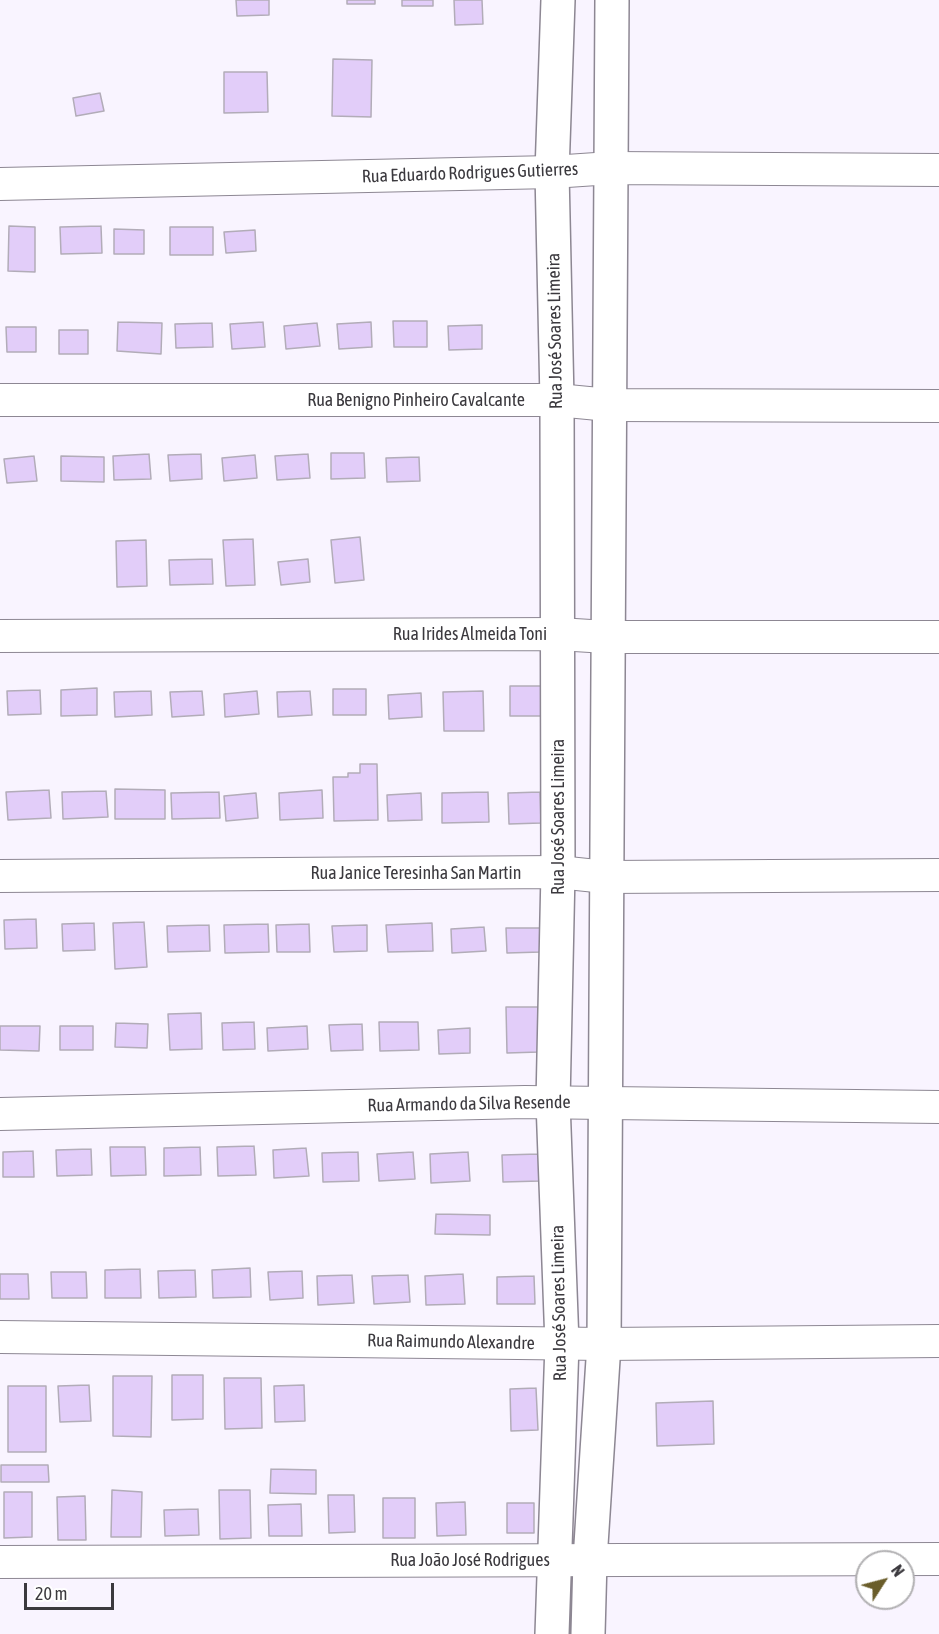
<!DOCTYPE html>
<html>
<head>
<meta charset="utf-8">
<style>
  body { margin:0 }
  #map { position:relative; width:939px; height:1634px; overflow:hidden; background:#f9f4ff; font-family:"Asap Condensed",sans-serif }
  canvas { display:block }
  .north { position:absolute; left:855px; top:1550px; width:60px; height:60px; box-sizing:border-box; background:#fff; border:2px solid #b1b0b2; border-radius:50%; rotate:54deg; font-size:16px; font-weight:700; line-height:24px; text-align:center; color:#3b393e }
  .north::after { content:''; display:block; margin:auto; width:21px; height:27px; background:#6a5d2a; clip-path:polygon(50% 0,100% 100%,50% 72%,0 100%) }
  .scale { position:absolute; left:24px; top:1583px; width:90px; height:27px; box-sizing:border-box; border:3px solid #3b393e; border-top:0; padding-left:8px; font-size:18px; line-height:21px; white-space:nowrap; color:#3b393e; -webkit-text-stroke:4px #fff; paint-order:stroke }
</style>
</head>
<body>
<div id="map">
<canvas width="939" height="1634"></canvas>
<div class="north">N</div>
<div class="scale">20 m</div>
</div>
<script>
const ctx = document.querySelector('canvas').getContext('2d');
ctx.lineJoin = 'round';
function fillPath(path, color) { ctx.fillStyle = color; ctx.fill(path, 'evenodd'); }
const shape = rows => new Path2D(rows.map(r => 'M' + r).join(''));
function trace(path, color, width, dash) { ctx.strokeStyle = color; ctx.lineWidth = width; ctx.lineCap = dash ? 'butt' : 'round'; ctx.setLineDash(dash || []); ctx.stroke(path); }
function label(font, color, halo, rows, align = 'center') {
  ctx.font = font + ' "Asap Condensed",sans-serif'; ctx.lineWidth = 4.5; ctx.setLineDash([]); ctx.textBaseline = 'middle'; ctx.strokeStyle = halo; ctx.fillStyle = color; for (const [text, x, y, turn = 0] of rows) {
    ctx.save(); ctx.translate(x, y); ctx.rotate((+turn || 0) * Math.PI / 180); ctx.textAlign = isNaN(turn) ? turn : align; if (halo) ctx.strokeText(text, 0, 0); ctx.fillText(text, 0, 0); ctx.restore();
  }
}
const building = shape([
  [236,0,269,0,269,15,237,16,236,0],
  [347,0,375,0,375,4,347,4,347,0],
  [402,0,433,0,433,6,402,6,402,0],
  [454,0,482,0,483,24,455,25,454,0],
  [333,59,372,60,371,117,332,116,333,59],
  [224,72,267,72,268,112,224,113,224,72],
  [100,93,104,111,76,116,73,98,100,93],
  [9,226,35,227,35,272,8,271,9,226],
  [101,226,102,253,61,254,60,227,101,226],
  [170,227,213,227,213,255,170,255,170,227],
  [114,229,144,230,144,254,114,254,114,229],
  [255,230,256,251,226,253,224,232,255,230],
  [393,321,427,321,427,347,394,347,393,321],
  [118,322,162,323,161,354,117,351,118,322],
  [263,322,265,347,232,349,230,324,263,322],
  [371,322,372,347,339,349,337,324,371,322],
  [212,323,213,347,176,348,175,324,212,323],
  [317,323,320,346,286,349,284,326,317,323],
  [482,325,482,349,449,350,448,326,482,325],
  [6,327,36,327,36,352,7,352,6,327],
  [59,330,88,330,88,354,59,354,59,330],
  [331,453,364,453,365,478,331,479,331,453],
  [149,454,151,479,114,480,113,456,149,454],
  [201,454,202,479,170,481,168,455,201,454],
  [308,454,310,478,277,480,275,456,308,454],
  [255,455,257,478,224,481,222,458,255,455],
  [34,456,37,481,7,483,4,459,34,456],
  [61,456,104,457,104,482,61,481,61,456],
  [419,457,420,481,387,482,386,458,419,457],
  [360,537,364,580,335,583,331,540,360,537],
  [253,539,255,585,226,586,223,540,253,539],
  [146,540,147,586,117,587,116,541,146,540],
  [212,559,213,584,170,585,169,560,212,559],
  [308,559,310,582,281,585,278,562,308,559],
  [510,686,541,686,541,716,510,716,510,686],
  [97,688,97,715,61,716,61,690,97,688],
  [333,689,366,689,366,715,333,715,333,689],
  [40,690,41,714,8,715,7,691,40,690],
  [151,691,152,715,115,717,114,692,151,691],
  [202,691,204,715,172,717,170,692,202,691],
  [257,691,259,714,225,717,224,694,257,691],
  [310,691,312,715,278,717,277,692,310,691],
  [483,691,484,731,444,731,443,692,483,691],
  [421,693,422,717,389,719,388,695,421,693],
  [360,764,377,764,378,820,334,821,333,777,348,777,348,773,360,773,360,764],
  [115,789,165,790,165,819,115,819,115,789],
  [49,790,51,818,8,820,6,792,49,790],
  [322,790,323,818,280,820,279,793,322,790],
  [106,791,108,817,63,819,62,792,106,791],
  [219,792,220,818,172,819,171,793,219,792],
  [488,792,489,822,442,823,442,793,488,792],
  [540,792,541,823,509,824,508,793,540,792],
  [256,793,258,818,226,821,224,796,256,793],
  [421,793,422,820,388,821,387,795,421,793],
  [36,919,37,948,5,949,4,920,36,919],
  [144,922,147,967,115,969,113,923,144,922],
  [94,923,95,950,63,951,62,924,94,923],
  [432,923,433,951,388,952,386,925,432,923],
  [268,924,269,952,225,953,224,925,268,924],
  [309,924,310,952,277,952,276,925,309,924],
  [209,925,210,951,168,952,167,926,209,925],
  [367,925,367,951,334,952,332,926,367,925],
  [484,927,486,951,452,953,451,929,484,927],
  [506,928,540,928,541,952,507,953,506,928],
  [506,1007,538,1007,539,1052,507,1053,506,1007],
  [201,1013,202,1049,170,1050,168,1014,201,1013],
  [254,1022,255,1049,223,1050,222,1023,254,1022],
  [379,1022,418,1022,419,1050,380,1051,379,1022],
  [116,1023,148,1024,147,1048,115,1047,116,1023],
  [362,1024,363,1050,331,1051,329,1025,362,1024],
  [0,1026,40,1026,39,1051,0,1050,0,1026],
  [60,1026,93,1026,93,1050,60,1050,60,1026],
  [307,1026,308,1049,268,1051,267,1028,307,1026],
  [470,1028,470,1053,439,1054,438,1030,470,1028],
  [254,1146,256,1175,218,1176,217,1147,254,1146],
  [110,1147,145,1147,146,1175,111,1176,110,1147],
  [200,1147,201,1175,164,1176,164,1148,200,1147],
  [306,1148,309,1176,274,1178,273,1150,306,1148],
  [91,1149,92,1175,57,1176,56,1150,91,1149],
  [33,1151,34,1177,3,1177,3,1152,33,1151],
  [358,1152,359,1181,323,1182,322,1153,358,1152],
  [413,1152,415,1179,379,1181,377,1154,413,1152],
  [468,1152,470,1181,431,1183,430,1154,468,1152],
  [539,1154,540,1181,503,1182,502,1155,539,1154],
  [436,1214,490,1215,490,1235,435,1234,436,1214],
  [250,1268,251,1297,213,1298,212,1270,250,1268],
  [140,1269,141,1298,105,1298,105,1270,140,1269],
  [195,1270,196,1297,159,1298,158,1271,195,1270],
  [302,1271,303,1298,270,1300,268,1272,302,1271],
  [51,1272,86,1272,87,1298,52,1298,51,1272],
  [0,1274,28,1274,29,1299,0,1299,0,1274],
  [463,1274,465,1304,426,1305,425,1276,463,1274],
  [352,1275,354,1303,318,1305,317,1276,352,1275],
  [408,1275,410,1302,374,1304,372,1276,408,1275],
  [534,1276,535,1304,497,1304,497,1277,534,1276],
  [172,1375,203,1375,203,1419,172,1420,172,1375],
  [113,1376,152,1376,151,1437,113,1436,113,1376],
  [224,1378,261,1378,262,1428,225,1429,224,1378],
  [89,1385,91,1421,60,1422,58,1386,89,1385],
  [304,1385,305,1421,275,1422,274,1386,304,1385],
  [8,1386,46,1386,46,1452,8,1452,8,1386],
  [536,1388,538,1430,511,1431,510,1389,536,1388],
  [713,1401,714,1444,657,1446,656,1403,713,1401],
  [1,1465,48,1465,49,1482,1,1482,1,1465],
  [271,1469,316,1470,316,1494,270,1493,271,1469],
  [112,1490,142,1492,141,1537,111,1537,112,1490],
  [219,1490,250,1490,251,1538,220,1539,219,1490],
  [4,1492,32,1492,32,1537,4,1538,4,1492],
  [328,1495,354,1495,355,1532,329,1533,328,1495],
  [85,1496,86,1540,58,1540,57,1497,85,1496],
  [383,1498,415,1498,415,1538,383,1538,383,1498],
  [465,1502,466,1535,437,1536,436,1503,465,1502],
  [507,1503,534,1503,534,1533,507,1533,507,1503],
  [301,1504,302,1536,269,1536,268,1505,301,1504],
  [198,1509,199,1535,165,1536,164,1510,198,1509]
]);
const minor = shape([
  [0,184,552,172,611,168,939,170],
  [0,400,557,400,609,405,939,406],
  [0,636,558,634,607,637,939,637],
  [0,876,558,872,606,877,939,875],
  [0,1114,525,1102,939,1107],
  [0,1337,604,1344,939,1341],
  [0,1562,939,1559]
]);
const tertiary = shape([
  [552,1634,562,1344,553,1102,558,872,557,400,552,172,558,0],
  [588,1634,590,1560,604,1344,612,0]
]);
const streetNames = [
  ["Rua Eduardo Rodrigues Gutierres",470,173,-2],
  ["Rua José Soares Limeira",555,331,-91],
  ["Rua Benigno Pinheiro Cavalcante",416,400],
  ["Rua Irides Almeida Toni",470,634],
  ["Rua José Soares Limeira",558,817,-90],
  ["Rua Janice Teresinha San Martin",416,873],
  ["Rua Armando da Silva Resende",469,1104,-1],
  ["Rua José Soares Limeira",559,1303,-91],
  ["Rua Raimundo Alexandre",451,1342,1],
  ["Rua João José Rodrigues",470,1560]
];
fillPath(building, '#e2cdf9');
trace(building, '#b2acb8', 1.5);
trace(minor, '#8d8793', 34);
trace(tertiary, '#8d8793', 36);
trace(minor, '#fff', 32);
trace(tertiary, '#fff', 33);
label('18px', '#3b393e', '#fff', streetNames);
</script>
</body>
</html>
